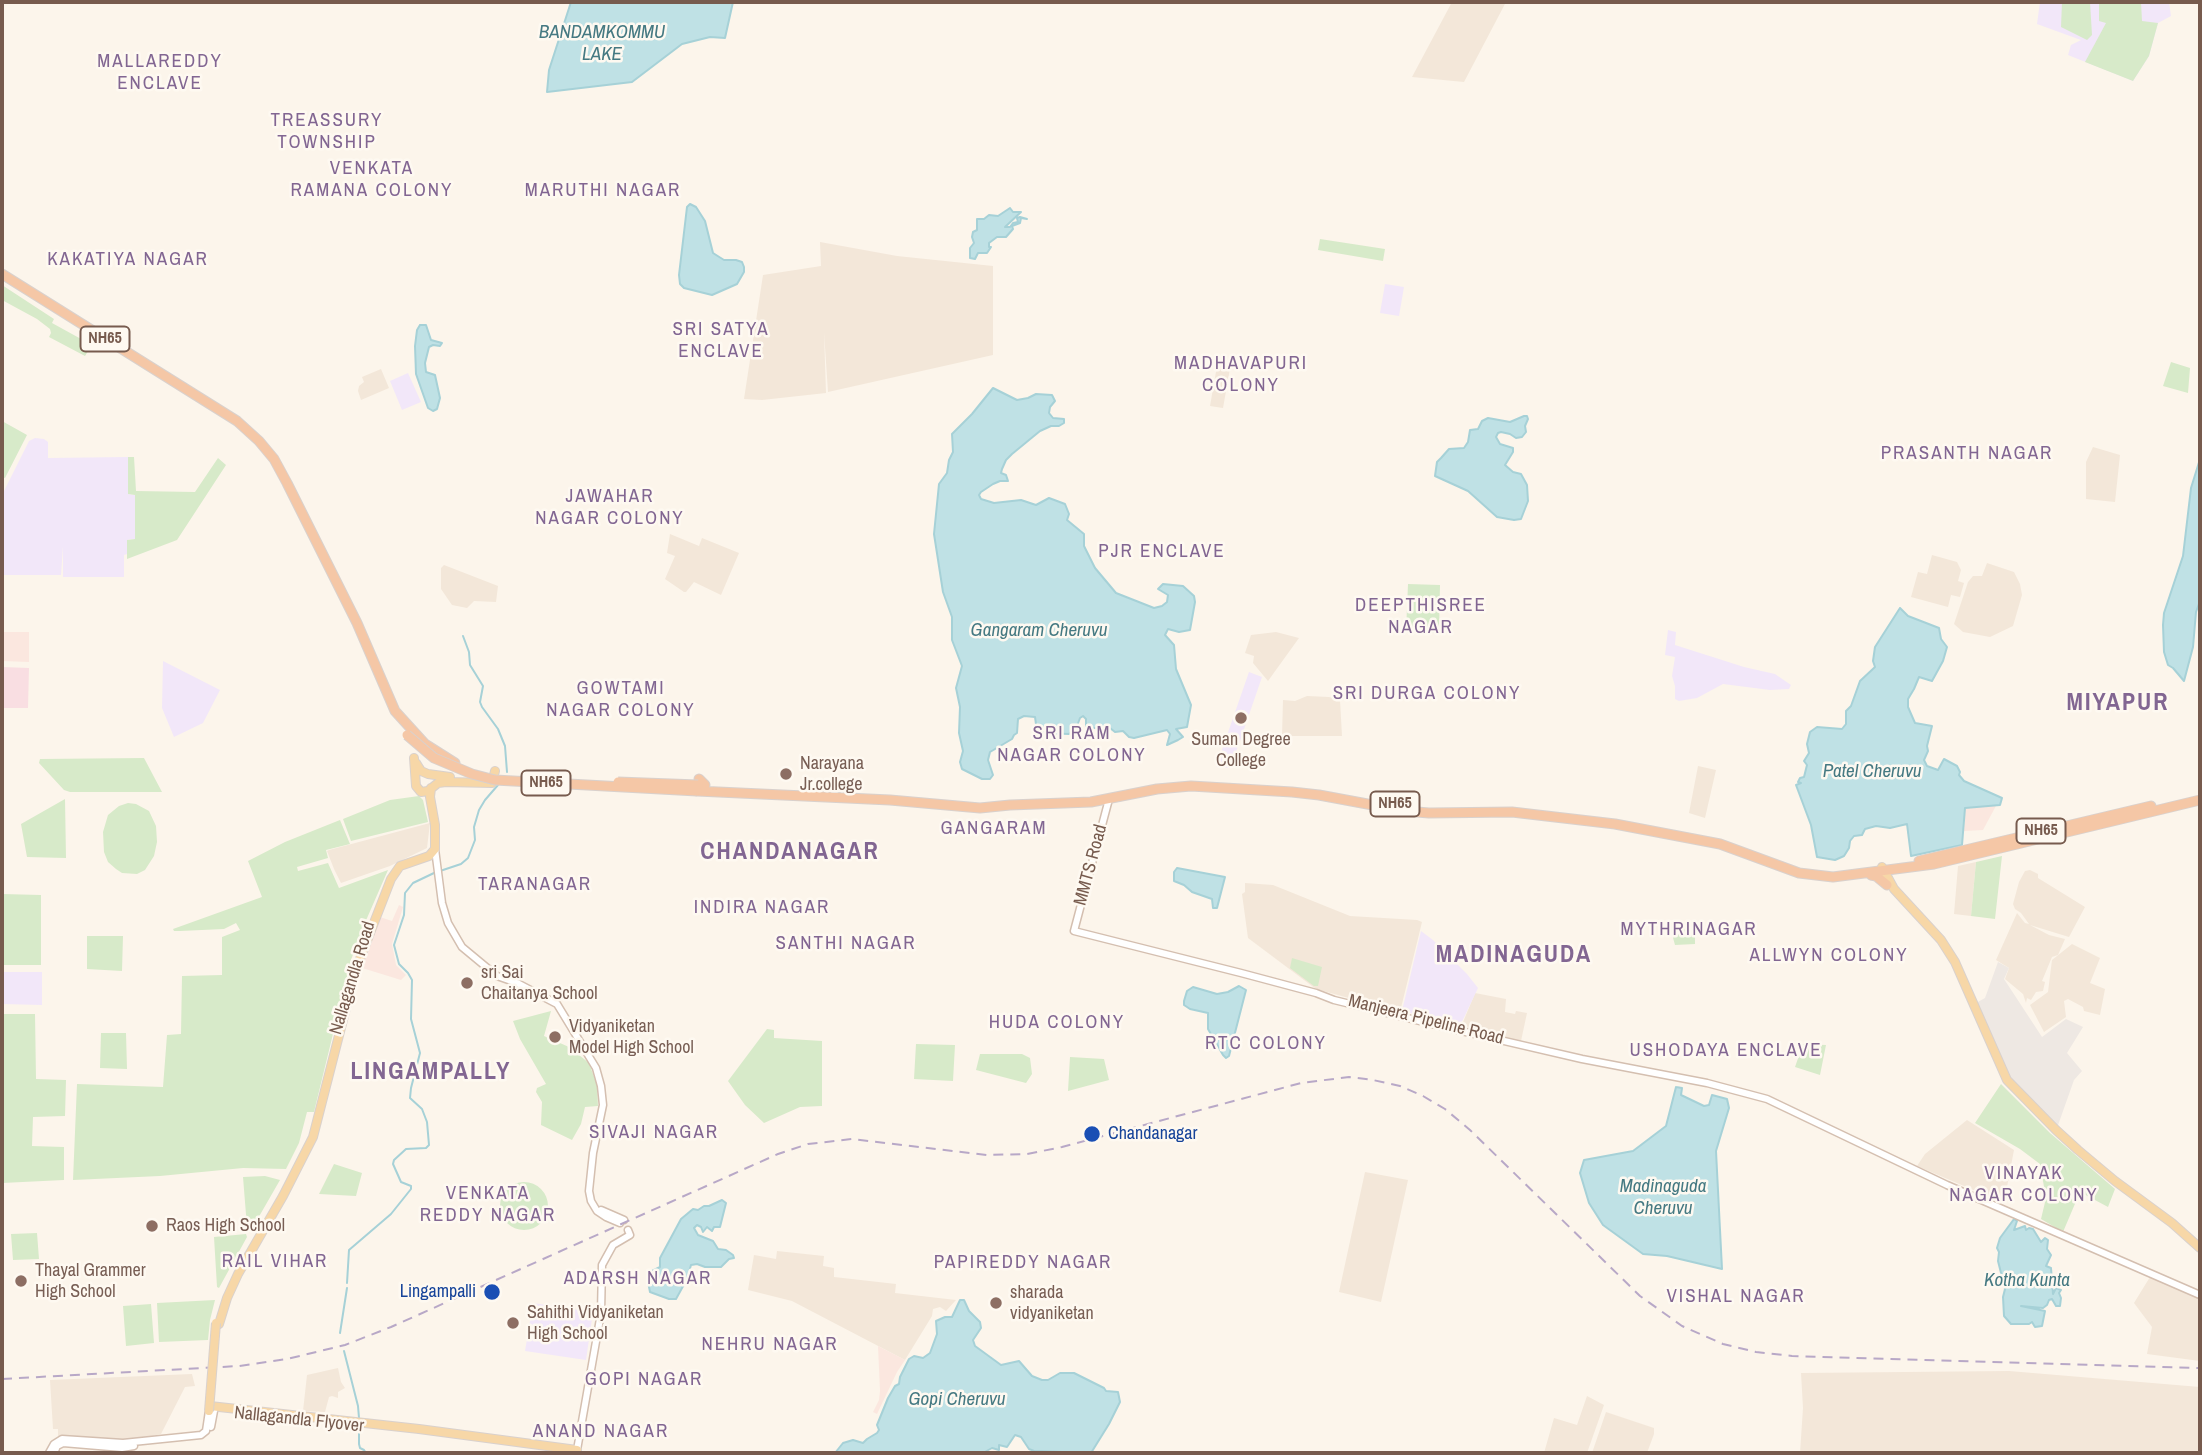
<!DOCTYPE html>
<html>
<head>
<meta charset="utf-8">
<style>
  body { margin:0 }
  #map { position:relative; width:2202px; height:1455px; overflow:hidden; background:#fcf5eb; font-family:"Archivo Narrow",sans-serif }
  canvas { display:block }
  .frame { position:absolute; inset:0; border:4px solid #775b4e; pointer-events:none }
</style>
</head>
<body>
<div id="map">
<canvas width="2202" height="1455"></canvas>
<div class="frame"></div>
</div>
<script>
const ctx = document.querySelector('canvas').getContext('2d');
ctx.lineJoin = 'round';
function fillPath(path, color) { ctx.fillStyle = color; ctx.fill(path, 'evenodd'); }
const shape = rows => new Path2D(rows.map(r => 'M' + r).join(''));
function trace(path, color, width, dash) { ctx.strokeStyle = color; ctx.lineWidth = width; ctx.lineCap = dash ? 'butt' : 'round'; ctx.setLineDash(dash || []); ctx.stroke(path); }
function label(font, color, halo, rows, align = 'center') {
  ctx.font = font + ' "Archivo Narrow",sans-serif'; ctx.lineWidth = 5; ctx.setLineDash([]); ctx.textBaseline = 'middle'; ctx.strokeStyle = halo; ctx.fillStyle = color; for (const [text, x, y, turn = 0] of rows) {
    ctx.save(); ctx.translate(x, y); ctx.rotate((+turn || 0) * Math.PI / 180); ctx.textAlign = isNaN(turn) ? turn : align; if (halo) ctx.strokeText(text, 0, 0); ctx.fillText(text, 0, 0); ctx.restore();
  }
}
const residential = shape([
  [1452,2,1506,2,1464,82,1412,77],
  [820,242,897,256,993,266,993,355,828,392,824,332,826,393,762,400,744,399,763,275,821,266],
  [1226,362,1231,363,1223,408,1210,406,1217,366,1224,367],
  [381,369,389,388,361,400,358,391,359,386,364,382,362,377],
  [2093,447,2120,455,2115,502,2086,499,2086,462],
  [670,534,699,546,702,538,739,553,721,595,694,582,686,592,684,592,665,579,675,556,667,553],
  [1932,555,1957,562,1961,570,1958,581,1964,583,1960,597,1951,595,1948,607,1911,597,1918,572,1927,574],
  [1987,563,2014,572,2020,584,2022,595,2013,626,1990,637,1963,632,1954,624,1968,582,1973,576,1982,576],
  [444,565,498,586,496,602,474,601,467,608,452,605,441,589,441,568],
  [1276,632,1299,638,1268,681,1253,663,1254,656,1245,653,1251,635],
  [1307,696,1329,697,1340,700,1342,736,1282,736,1283,700,1295,701],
  [1698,766,1716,770,1705,818,1689,813],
  [430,823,427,848,390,866,341,883,334,869,327,851,329,850],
  [1976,862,1971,916,1954,914,1958,866],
  [2030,870,2038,874,2038,878,2085,907,2069,937,2030,925,2049,935,2065,939,2058,955,2052,957,2042,981,2045,982,2043,991,2036,992,2031,1000,2027,998,2026,1003,2023,994,2005,979,2009,968,1996,960,2017,913,2025,923,2029,924,2021,913,2015,909,2013,904,2019,882,2025,871],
  [1245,883,1273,885,1350,916,1417,920,1422,922,1400,1012,1316,989,1248,938,1242,894,1245,892],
  [2072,944,2100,958,2090,983,2105,989,2100,1015,2084,1011,2083,1007,2068,999,2064,1001,2066,1017,2044,1032,2030,1005,2048,992,2052,960],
  [1475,993,1506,999,1505,1012,1515,1014,1516,1011,1527,1013,1521,1041,1461,1027],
  [1967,1120,2014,1150,2004,1203,1917,1166,1925,1154],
  [1365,1172,1408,1180,1381,1302,1339,1292],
  [777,1251,824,1256,823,1266,834,1268,834,1277,896,1284,895,1293,956,1300,946,1311,940,1307,933,1309,932,1316,905,1360,792,1301,748,1290,754,1255,776,1259],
  [2150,1277,2200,1297,2200,1361,2147,1354,2152,1327,2134,1303],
  [338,1368,341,1382,345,1388,338,1392,338,1398,332,1396,329,1397,325,1412,303,1411,307,1375],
  [2009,1371,2200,1387,2200,1453,1800,1453,1803,1408,1801,1373],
  [192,1374,195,1386,185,1387,161,1434,134,1440,120,1441,58,1437,58,1429,53,1429,50,1380],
  [1587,1396,1604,1405,1587,1453,1544,1453,1554,1418,1577,1425],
  [1606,1412,1654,1428,1654,1434,1647,1453,1592,1453]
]);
const commercial = shape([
  [2,632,29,632,29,662,2,661],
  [1997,804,1983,830,1964,831,1965,808],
  [399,905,403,907,392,944,396,965,406,975,401,980,359,967,377,916,392,921],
  [878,1346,905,1360,897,1372,877,1414,873,1412,879,1400,880,1391]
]);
const industrial = shape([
  [1998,962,2009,968,2004,979,2042,1037,2066,1019,2083,1027,2067,1053,2082,1071,2074,1080,2057,1128,2005,1072,1976,1003,1985,998]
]);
const education = shape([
  [2040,2,2169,2,2171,16,2158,23,2149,56,2133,81,2068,55,2071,45,2081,40,2037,24],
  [1385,284,1404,287,1399,316,1380,313],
  [408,373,421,402,402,410,390,381],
  [35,438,44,439,48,442,48,458,128,457,128,494,135,495,135,539,127,540,127,554,124,555,124,577,63,577,63,546,61,575,2,575,2,495,29,441],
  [1668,630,1676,632,1675,645,1744,667,1775,674,1791,685,1789,689,1770,690,1723,684,1697,698,1679,701,1675,699,1675,686,1672,676,1675,657,1665,655],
  [163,661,220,690,203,723,174,737,162,708],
  [1249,672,1262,677,1240,741,1230,768,1216,767],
  [1421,931,1433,940,1467,974,1478,988,1460,1026,1402,1011],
  [2,972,42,972,42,1005,2,1004],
  [533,1303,593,1312,586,1360,525,1351]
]);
const medical = shape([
  [2,667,29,668,28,708,2,708]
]);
const green = shape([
  [2062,2,2090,2,2092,35,2087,40,2061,27],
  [2099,2,2141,2,2142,21,2158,23,2149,56,2133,81,2085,62,2106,23,2099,21],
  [1320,239,1385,249,1383,261,1318,250],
  [2,285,54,319,52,323,92,345,85,356,49,337,51,333,50,329,37,319,2,300],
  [2171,362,2190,368,2188,393,2163,386],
  [2,421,27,435,5,478,2,477],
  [128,457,134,457,136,491,195,492,218,458,226,465,177,540,127,559,127,540,135,539,135,495,128,494],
  [1408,584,1440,585,1439,633,1406,632],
  [144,758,162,792,70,792,64,790,39,763,40,759],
  [419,796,423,800,428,822,351,841,343,819,390,800],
  [65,799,66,858,27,857,21,824],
  [128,803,136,804,149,811,156,826,157,842,154,856,145,870,137,874,122,873,116,869,108,862,104,852,103,832,108,815,119,806],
  [340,820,350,844,326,850,328,858,297,867,298,871,328,863,339,888,388,870,364,925,351,960,314,1112,307,1112,299,1143,286,1169,243,1168,160,1176,73,1180,77,1084,163,1087,167,1035,181,1034,182,976,222,975,222,937,240,930,236,923,224,929,180,931,174,931,173,929,262,897,248,861,285,842],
  [2002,856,1995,919,1971,916,1976,862],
  [2,894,41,895,41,965,2,965],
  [1669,923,1695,924,1695,944,1675,945],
  [87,936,123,936,122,971,87,969],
  [1292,958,1322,967,1318,986,1314,986,1290,968],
  [551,1011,544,1036,569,1047,589,1063,597,1085,598,1106,585,1107,581,1124,572,1140,541,1125,542,1102,536,1092,537,1088,546,1084,520,1039,513,1021],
  [2,1014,35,1014,36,1079,66,1080,65,1116,33,1117,32,1146,64,1147,64,1180,2,1183],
  [767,1029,774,1030,774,1038,822,1041,822,1106,800,1107,764,1123,745,1105,728,1081],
  [101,1033,126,1033,127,1069,100,1068],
  [916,1044,955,1045,953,1081,914,1079],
  [1803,1044,1826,1045,1820,1075,1795,1067],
  [980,1054,1022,1054,1030,1058,1032,1074,1026,1083,976,1070],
  [1070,1057,1104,1059,1109,1080,1068,1091],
  [2001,1084,2050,1133,2115,1189,2108,1207,2080,1192,2063,1232,2041,1219,2046,1198,2040,1164,2020,1149,1975,1123],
  [334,1164,362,1173,356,1196,319,1194],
  [265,1176,280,1180,253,1227,247,1227,243,1177],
  '500 1206a24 24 0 1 1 48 0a24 24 0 1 1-48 0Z',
  [37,1233,39,1259,13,1260,11,1234],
  [246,1234,247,1237,219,1288,217,1287,214,1237],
  [215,1300,210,1320,208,1340,159,1342,157,1303],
  [151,1304,154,1343,126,1346,123,1306]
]);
const water = shape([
  [571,2,733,2,725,38,710,37,682,44,632,82,547,92,549,70,571,2],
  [690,204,696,207,705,221,713,253,724,260,736,260,742,262,744,267,744,272,737,284,712,295,684,288,680,284,679,275,687,207,690,204],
  [1010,208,1013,212,1021,212,1005,227,1010,227,1013,223,1018,222,1017,218,1020,217,1027,219,1021,218,1020,223,1012,226,1013,229,1006,237,997,237,989,243,989,247,991,247,987,253,978,253,975,259,970,258,970,248,974,243,972,237,973,232,977,230,977,219,984,219,989,215,998,216,1010,208],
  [420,325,426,325,431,340,442,343,440,346,433,345,429,347,425,363,426,372,435,375,440,398,437,409,433,411,428,408,416,374,415,346,417,330,420,325],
  [993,388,1017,400,1028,398,1036,394,1052,395,1055,401,1050,407,1049,413,1053,418,1064,419,1064,423,1059,426,1051,426,1040,431,1012,454,1006,460,1002,469,1001,473,1006,475,1008,481,1000,481,993,484,981,492,979,495,981,499,994,503,1021,500,1036,505,1049,498,1065,504,1069,514,1067,520,1084,534,1084,546,1095,568,1116,593,1154,608,1162,606,1167,602,1168,595,1158,589,1163,584,1183,586,1194,596,1195,602,1190,630,1179,632,1168,629,1165,635,1174,645,1176,669,1191,705,1187,727,1176,729,1183,737,1178,740,1167,745,1170,734,1167,730,1134,738,1129,737,1123,731,1115,732,1110,728,1088,728,1086,726,1086,719,1083,716,1080,718,1077,726,1069,734,1042,733,1037,731,1035,717,1024,716,1018,719,1017,733,1014,735,1012,739,990,752,988,760,993,775,990,779,982,779,962,769,960,762,963,751,959,733,960,707,956,688,962,666,952,640,952,617,943,592,934,534,939,484,947,473,949,460,953,452,952,434,972,414,993,388],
  [1524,416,1527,416,1528,419,1525,426,1526,432,1522,437,1516,438,1510,434,1501,432,1498,433,1496,437,1500,444,1513,448,1513,452,1505,465,1513,472,1521,474,1527,485,1528,501,1521,519,1514,520,1497,517,1468,491,1435,476,1437,462,1441,458,1449,449,1464,448,1468,442,1470,430,1478,429,1482,421,1488,418,1510,422,1524,416],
  [2200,459,2200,601,2196,612,2193,647,2184,681,2173,668,2168,665,2164,652,2163,625,2164,613,2183,556,2191,488,2200,459],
  [1900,608,1908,616,1939,628,1941,639,1947,647,1943,661,1932,681,1919,677,1914,689,1908,699,1908,707,1915,723,1932,726,1927,746,1928,751,1924,760,1927,766,1938,770,1944,759,1957,766,1960,772,1959,775,1964,781,2002,798,2000,805,1965,808,1962,845,1911,856,1907,824,1890,828,1876,826,1865,829,1862,835,1854,836,1850,841,1849,848,1844,856,1835,860,1817,857,1811,825,1796,785,1801,783,1798,782,1800,778,1804,777,1807,765,1804,761,1809,753,1807,744,1810,732,1817,727,1842,729,1846,724,1846,711,1851,706,1860,681,1875,667,1873,661,1875,647,1900,608],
  [1177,868,1225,877,1217,908,1213,908,1212,899,1192,892,1184,885,1174,881,1174,872,1177,868],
  [1239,986,1246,990,1229,1056,1226,1058,1223,1055,1208,1029,1208,1013,1190,1009,1184,1005,1184,1001,1187,991,1193,987,1217,994,1228,992,1239,986],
  [1676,1087,1682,1088,1681,1095,1704,1106,1709,1105,1712,1095,1727,1099,1729,1108,1716,1151,1722,1269,1667,1256,1643,1254,1603,1225,1589,1203,1580,1173,1584,1160,1633,1151,1666,1126,1676,1087],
  [722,1200,726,1203,720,1227,714,1227,712,1231,707,1227,703,1232,701,1227,697,1225,694,1228,698,1235,713,1241,718,1249,726,1250,733,1255,734,1258,729,1259,721,1267,705,1267,697,1264,691,1265,687,1279,676,1299,669,1299,650,1292,647,1277,648,1273,660,1267,660,1258,681,1219,693,1209,698,1210,704,1206,709,1206,722,1200],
  [2014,1219,2017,1221,2014,1230,2025,1226,2026,1230,2029,1228,2033,1229,2041,1242,2045,1238,2048,1240,2047,1249,2051,1255,2046,1266,2051,1268,2053,1294,2056,1288,2061,1290,2059,1293,2061,1298,2060,1306,2056,1306,2052,1299,2049,1300,2047,1305,2043,1308,2021,1306,2045,1311,2042,1326,2035,1327,2032,1322,2029,1324,2011,1324,2004,1316,2003,1297,2005,1289,1998,1261,1999,1252,1997,1248,2000,1238,2014,1219],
  [960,1300,964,1300,969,1311,980,1322,981,1328,973,1340,975,1346,1001,1365,1019,1361,1032,1376,1042,1380,1048,1380,1060,1373,1074,1373,1104,1388,1106,1391,1118,1392,1120,1402,1109,1424,1091,1453,1034,1451,1029,1449,1021,1437,1015,1435,1007,1447,999,1445,999,1450,992,1448,983,1453,835,1453,843,1443,853,1440,863,1443,867,1439,877,1433,879,1430,877,1425,888,1398,895,1386,899,1384,900,1377,909,1359,914,1356,923,1358,930,1353,937,1334,936,1321,945,1317,952,1317,960,1300]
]);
const stream = shape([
  [463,636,469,652,470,665,483,686,480,702,482,707,498,729,505,746,507,772],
  [347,1283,349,1250,391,1214,411,1189,411,1186,401,1182,393,1164,394,1160,406,1149,426,1148,429,1145,427,1122,422,1109,410,1098,411,1088,420,1053,411,1019,412,980,408,973,399,964,394,945,404,915,405,893,413,883,434,873,461,864,468,858,475,840,474,827,479,810,485,800,498,785],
  [340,1333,347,1288],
  [344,1351,358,1406,359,1418],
  [359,1427,359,1444,360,1448,364,1450,366,1453]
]);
const secondary = shape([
  [1109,799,1074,931,1241,973,1316,993,1334,1000,1448,1028,1582,1059,1707,1083,1767,1099,1947,1185,2200,1295],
  [435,849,442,903,448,923,462,947,497,976,517,983,557,1004,596,1068,601,1086,603,1105,593,1153,589,1191,591,1201,597,1211,606,1217,620,1223],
  [601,1210,624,1220],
  [211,1427,214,1411],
  [577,1450,601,1313,602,1265,613,1245,630,1235,628,1230],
  [49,1453,54,1444,62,1439,123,1443,201,1435,206,1431,209,1411],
  [54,1453,57,1446,63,1443,122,1448,134,1446]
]);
const primary = shape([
  [414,758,416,786,421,792,428,791,438,783,446,782,492,783,495,771],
  [416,763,421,771,428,774,450,777],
  [1882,867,1894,889,1941,940,1955,962,2007,1080,2056,1130,2078,1150,2115,1181,2172,1223,2200,1248],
  [219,1324,227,1298,238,1274,283,1196,313,1137,356,969,391,879,400,866,429,856,435,849,435,825,430,797,431,788],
  [210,1406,419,1429,577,1450,576,1453]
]);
const trunk = shape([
  [2,274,237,421,259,441,274,459,287,483,357,623,395,711,425,744,455,763],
  [699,779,705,785],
  [697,791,890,800,980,808,1010,805,1091,802,1157,789,1191,786,1292,792,1319,795,1405,811,1429,813,1512,812,1615,824,1720,844,1799,873,1833,877,1934,864,2200,800],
  [1919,861,2151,806],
  [1871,875,1876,876,1887,885]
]);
const rail = shape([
  [2,1379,239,1366,287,1359,345,1345,391,1327,778,1154,808,1144,852,1139,987,1155,1027,1154,1062,1147,1301,1083,1349,1077,1373,1080,1400,1086,1423,1096,1445,1109,1470,1130,1640,1296,1682,1326,1723,1344,1756,1352,1792,1356,2200,1368]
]);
const primaryBridge = shape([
  [209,1411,216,1323]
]);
const trunkBridge = shape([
  [407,735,434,758,472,774,495,780,697,791],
  [618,782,698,785]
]);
const markers = [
  [1241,718,7,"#8d6e63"],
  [786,774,7,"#8d6e63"],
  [467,983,7,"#8d6e63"],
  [555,1037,7,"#8d6e63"],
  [1092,1134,9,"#1a4fb4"],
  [152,1226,7,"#8d6e63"],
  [21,1281,7,"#8d6e63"],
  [492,1292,9,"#1a4fb4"],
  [996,1303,7,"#8d6e63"],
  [513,1323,7,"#8d6e63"]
];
const shields = [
  [105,339,49],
  [546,783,49],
  [1395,804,49],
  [2041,831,49]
];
const shieldNames = [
  ["NH65",105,339],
  ["NH65",546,783],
  ["NH65",1395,804],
  ["NH65",2041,831]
];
const educationNames = [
  ["Suman Degree",1241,740,"center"],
  ["College",1241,761,"center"],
  ["Narayana",800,764],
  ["Jr.college",800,785],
  ["sri Sai",481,973],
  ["Chaitanya School",481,994],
  ["Vidyaniketan",569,1027],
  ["Model High School",569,1048],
  ["Raos High School",166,1226],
  ["Thayal Grammer",35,1271],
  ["High School",35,1292],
  ["sharada",1010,1293],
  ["vidyaniketan",1010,1314],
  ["Sahithi Vidyaniketan",527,1313],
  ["High School",527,1334]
];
const streetNames = [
  ["MMTS Road",1091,865,-75],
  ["Nallagandla Road",353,978,-73],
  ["Manjeera Pipeline Road",1426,1020,14],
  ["Nallagandla Flyover",299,1420,6]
];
const transitNames = [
  ["Chandanagar",1108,1134],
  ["Lingampalli",476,1292,"right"]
];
const waterNames = [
  ["BANDAMKOMMU",602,33],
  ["LAKE",602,55],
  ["Gangaram Cheruvu",1039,631],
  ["Patel Cheruvu",1872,772],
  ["Madinaguda",1663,1187],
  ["Cheruvu",1663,1209],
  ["Kotha Kunta",2027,1281],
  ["Gopi Cheruvu",957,1400]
];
const neighbourhoodNames = [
  ["MALLAREDDY",160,62],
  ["ENCLAVE",160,84],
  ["TREASSURY",327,121],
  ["TOWNSHIP",327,143],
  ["VENKATA",372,169],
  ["RAMANA COLONY",372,191],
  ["MARUTHI NAGAR",603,191],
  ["KAKATIYA NAGAR",128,260],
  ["SRI SATYA",721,330],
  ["ENCLAVE",721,352],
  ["MADHAVAPURI",1241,364],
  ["COLONY",1241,386],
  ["PRASANTH NAGAR",1967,454],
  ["JAWAHAR",610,497],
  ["NAGAR COLONY",610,519],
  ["PJR ENCLAVE",1162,552],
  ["DEEPTHISREE",1421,606],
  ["NAGAR",1421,628],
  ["GOWTAMI",621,689],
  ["NAGAR COLONY",621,711],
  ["SRI DURGA COLONY",1427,694],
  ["SRI RAM",1072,734],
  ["NAGAR COLONY",1072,756],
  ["GANGARAM",994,829],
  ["TARANAGAR",535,885],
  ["INDIRA NAGAR",762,908],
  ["MYTHRINAGAR",1689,930],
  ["SANTHI NAGAR",846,944],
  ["ALLWYN COLONY",1829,956],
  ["HUDA COLONY",1057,1023],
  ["RTC COLONY",1266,1044],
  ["USHODAYA ENCLAVE",1726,1051],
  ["SIVAJI NAGAR",654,1133],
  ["VINAYAK",2024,1174],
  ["NAGAR COLONY",2024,1196],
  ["VENKATA",488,1194],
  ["REDDY NAGAR",488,1216],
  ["RAIL VIHAR",275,1262],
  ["PAPIREDDY NAGAR",1023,1263],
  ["ADARSH NAGAR",638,1279],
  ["VISHAL NAGAR",1736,1297],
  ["NEHRU NAGAR",770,1345],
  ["GOPI NAGAR",644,1380],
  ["ANAND NAGAR",601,1432]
];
const districtNames = [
  ["MIYAPUR",2118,704],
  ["CHANDANAGAR",790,853],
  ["MADINAGUDA",1514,956],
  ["LINGAMPALLY",431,1073]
];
fillPath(residential, '#f3e7d9');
fillPath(commercial, '#fbe7df');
fillPath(industrial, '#eee8e3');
fillPath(education, '#f2e7f9');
fillPath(medical, '#f9dee2');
fillPath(green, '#d7eac9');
fillPath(water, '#bfe1e5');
trace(water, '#a6d1d7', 2);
trace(stream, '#a6d1d7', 2);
trace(secondary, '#d4bfb0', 9);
trace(primary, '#d9d1cd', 10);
trace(trunk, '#d9d1cd', 11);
trace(secondary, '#fff', 6);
trace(primary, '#f7d7a7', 8);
trace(trunk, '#f5c7a6', 9);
trace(rail, '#b8a8c7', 2, [10, 7]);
trace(primaryBridge, '#d9d1cd', 10, []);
trace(trunkBridge, '#d9d1cd', 11, []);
trace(primaryBridge, '#f7d7a7', 8);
trace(trunkBridge, '#f5c7a6', 9);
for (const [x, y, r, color] of markers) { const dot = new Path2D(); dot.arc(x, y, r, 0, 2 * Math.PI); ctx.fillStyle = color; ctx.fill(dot); trace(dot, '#fef9f1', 2.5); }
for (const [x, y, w] of shields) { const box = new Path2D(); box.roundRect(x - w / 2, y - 12.5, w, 25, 5); ctx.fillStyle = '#fef9f1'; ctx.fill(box); trace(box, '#775b4e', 2); }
label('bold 16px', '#775b4e', null, shieldNames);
label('18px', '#785e54', '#fef9f1', educationNames, 'left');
label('18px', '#775b4e', '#fef9f1', streetNames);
label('18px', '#164399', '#fef9f1', transitNames, 'left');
label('italic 19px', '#457982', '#fef9f1', waterNames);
ctx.letterSpacing = '2px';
label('19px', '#826692', '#fef9f1', neighbourhoodNames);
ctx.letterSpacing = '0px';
ctx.letterSpacing = '2px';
label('bold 24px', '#826692', '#fef9f1', districtNames);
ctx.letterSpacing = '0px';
</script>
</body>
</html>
